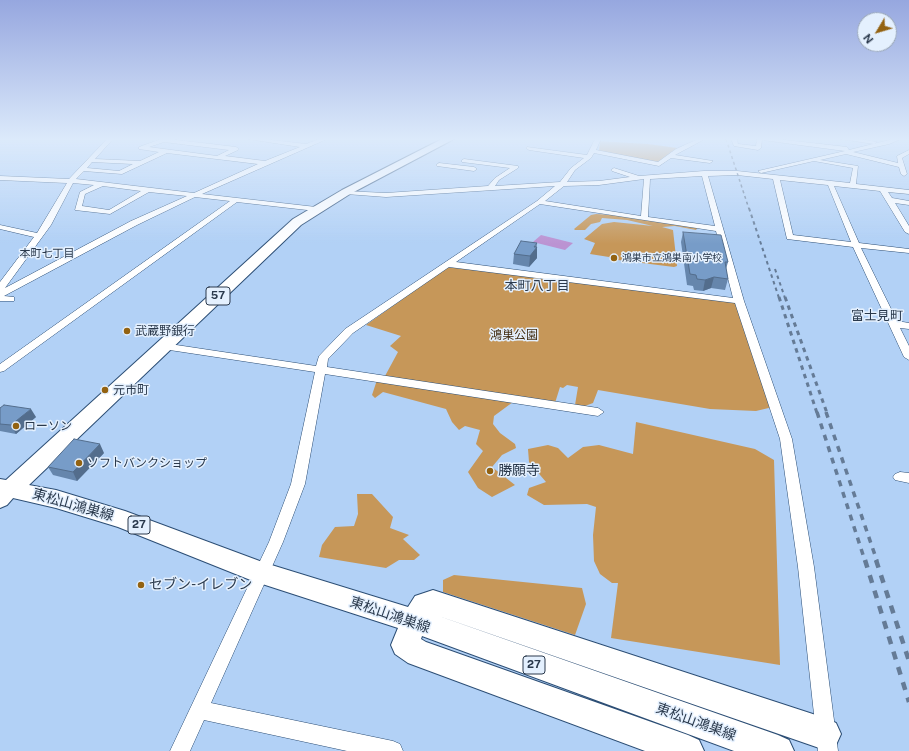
<!DOCTYPE html>
<html>
<head>
<meta charset="utf-8">
<style>
  body { margin:0 }
  #map { position:relative; width:909px; height:751px; overflow:hidden; background:#b2d1f6; font-family:"Public Sans",sans-serif }
  canvas { display:block }
  .north { position:absolute; left:857px; top:12px; width:40px; height:40px; box-sizing:border-box; background:#e4f0fe; border:1px solid #9aa7b7; border-radius:50%; rotate:232deg; font-size:11px; font-weight:700; line-height:16px; text-align:center; color:#2a394c }
  .north::after { content:''; display:block; margin:auto; width:14px; height:18px; background:#936211; clip-path:polygon(50% 0,100% 100%,50% 72%,0 100%) }
</style>
</head>
<body>
<div id="map">
<canvas width="909" height="751"></canvas>
<div class="north">N</div>
</div>
<script>
const ctx = document.querySelector('canvas').getContext('2d');
ctx.lineJoin = 'round';
function fillPath(path, color) { ctx.fillStyle = color; ctx.fill(path, 'evenodd'); }
const shape = rows => new Path2D(rows.map(r => 'M' + r).join(''));
function trace(path, color, width, dash) { ctx.strokeStyle = color; ctx.lineWidth = width; ctx.lineCap = dash ? 'butt' : 'round'; ctx.setLineDash(dash || []); ctx.stroke(path); }
function label(font, color, halo, rows, align = 'center') {
  ctx.font = font + ' "Public Sans","Noto Sans JP",sans-serif'; ctx.lineWidth = 3; ctx.setLineDash([]); ctx.textBaseline = 'middle'; ctx.strokeStyle = halo; ctx.fillStyle = color; for (const [text, x, y, turn = 0] of rows) {
    ctx.save(); ctx.translate(x, y); ctx.rotate((+turn || 0) * Math.PI / 180); ctx.textAlign = isNaN(turn) ? turn : align; if (halo) ctx.strokeText(text, 0, 0); ctx.fillText(text, 0, 0); ctx.restore();
  }
}
const green = shape([
  [600,141,648,144,677,148,658,162,599,151],
  [596,214,613,215,698,227,696,230,675,226,662,227,673,230,677,266,674,267,610,259,609,257,590,254,595,243,584,239,602,224,614,222,653,226,627,220,602,218,600,222,591,224,585,230,575,230,574,229,591,215],
  [447,267,737,301,777,406,756,411,710,409,598,390,593,403,585,406,575,405,578,387,567,385,563,388,560,387,555,403,385,376,398,352,390,346,401,336,366,325],
  [377,380,513,402,494,416,493,424,500,433,515,444,516,448,502,455,492,467,515,485,492,497,478,488,468,472,483,451,476,444,480,430,465,426,459,430,452,422,446,409,383,392,375,398,372,395],
  [636,422,755,449,774,460,780,665,611,638,618,583,612,583,600,574,594,561,593,535,596,507,587,504,544,505,527,495,529,488,546,482,529,462,528,449,548,445,558,448,568,458,583,447,599,445,633,454],
  [357,494,372,494,393,517,390,528,409,535,403,539,420,555,414,560,399,560,386,568,319,557,322,545,335,527,354,526,358,514],
  [454,575,582,588,586,604,575,635,443,592,443,580]
]);
const water = shape([
  [541,235,573,243,565,250,533,242]
]);
const minor = shape([
  [107,139,113,139,95,159,140,161,159,152,139,149,139,147,161,139,169,139,236,147,239,149,238,150,225,156,265,161,300,147,248,139,264,139,306,144,319,139,327,139,202,194,316,207,320,209,316,211,237,202,4,371,0,372,0,364,230,201,195,197,137,225,4,296,14,297,14,301,0,301,0,282,34,237,0,229,0,225,37,233,67,183,0,180,0,176,69,179,107,139],
  [164,142,229,150,217,156,149,147,164,142],
  [167,153,258,164,194,193,76,179,84,171,122,174,167,153],
  [92,162,133,164,119,171,87,168,92,162],
  [73,183,94,185,80,192,75,210,110,214,149,192,187,196,131,221,5,288,51,225,73,183],
  [103,186,141,191,109,210,82,206,85,194,103,186],
  [595,139,601,139,596,150,658,162,676,149,698,139,705,139,675,155,713,161,710,163,671,158,659,166,594,153,591,158,575,170,567,182,599,181,630,177,612,171,611,170,614,168,639,176,704,171,737,171,850,183,853,168,814,161,761,173,758,171,845,151,762,140,761,148,758,150,734,146,731,139,737,139,738,144,756,146,757,139,777,139,847,147,849,150,893,139,901,139,889,144,853,152,898,163,897,156,909,150,909,154,902,158,907,174,904,176,901,174,899,167,846,154,820,160,858,166,856,184,909,190,909,194,888,192,892,198,909,201,909,205,895,203,909,226,909,234,905,232,880,191,834,186,859,243,909,249,909,253,861,248,897,321,909,323,909,329,900,328,909,346,909,360,904,357,853,247,787,239,773,179,737,175,708,176,744,301,792,439,814,567,838,751,818,751,798,567,780,439,735,303,449,267,353,333,328,359,327,367,598,408,604,412,598,416,325,374,305,484,283,542,211,703,393,741,400,744,403,751,347,751,204,720,190,751,170,751,269,542,291,484,315,372,163,349,159,348,158,346,159,344,163,343,316,366,319,356,345,329,537,201,555,186,386,197,346,194,343,192,344,191,386,193,488,186,495,178,510,168,462,162,462,160,464,159,518,166,518,168,499,180,495,186,560,182,571,168,584,158,529,150,526,148,527,147,587,155,595,139],
  [702,176,715,226,648,217,650,179,702,176],
  [644,179,641,216,545,201,564,186,599,185,644,179],
  [780,180,828,185,851,242,793,235,780,180],
  [540,204,716,231,733,298,456,262,540,204],
  [840,139,860,139,877,142,874,144,840,139],
  [439,163,474,167,477,169,474,171,437,166,436,165,439,163],
  [900,472,909,473,909,483,895,480,893,477,895,474,900,472]
]);
const secondary = shape([
  [11,482,18,484,21,489,7,505,0,508,0,488,4,484,11,482]
]);
const primary = shape([
  [442,139,454,139,350,194,301,225,29,485,56,490,125,511,265,563,408,607,415,596,433,590,825,718,836,723,841,734,836,745,825,750,433,614,778,735,789,740,794,751,734,751,422,636,421,639,426,642,688,735,699,740,704,751,645,751,408,663,395,654,391,645,398,628,253,581,118,527,56,508,0,495,0,479,6,480,293,219,342,190,442,139]
]);
const railFar4 = shape([
  [726,139,749,209]
]);
const railFar3 = shape([
  [749,208,779,298],
  [775,269,785,298]
]);
const railFar2 = shape([
  [779,297,817,413],
  [785,297,827,413]
]);
const railFar1 = shape([
  [817,412,865,561],
  [826,412,877,561]
]);
const rail = shape([
  [865,560,909,702],
  [876,560,909,661]
]);
const wall = shape([
  [683,232,728,262,726,269,728,279,725,290,711,288,703,291,694,290,693,286,687,285,681,242],
  [536,247,537,247,537,258,529,267,513,264,514,254],
  [0,408,36,417,16,434,0,431],
  [104,453,77,481,53,475,48,467]
]);
const shadedWall = shape([
  [537,243,536,249,537,247,537,258,529,267,530,256],
  [714,277,711,288,703,291,705,280],
  [31,409,36,417,16,434,11,425],
  [100,444,104,453,77,481,73,472]
]);
const building = shape([
  [683,232,721,235,728,262,725,262,728,279,714,277,705,280,697,279,696,275,690,274,683,232],
  [521,241,537,243,534,247,537,247,530,256,514,254,521,241],
  [4,405,31,409,11,425,0,424,0,408,4,405],
  [74,439,100,444,73,472,48,467,74,439]
]);
const markers = [
  [614,258,4,"#936211"],
  [127,331,4,"#936211"],
  [105,390,4,"#936211"],
  [16,426,4,"#936211"],
  [79,463,4,"#936211"],
  [490,471,4,"#936211"],
  [141,585,4,"#936211"]
];
const farPoinames = [
  ["鴻巣市立鴻巣南小学校",622,258]
];
const farNeighbourhoodnames = [
  ["本町七丁目",47,254]
];
const shields = [
  [218,296,24],
  [139,525,22],
  [534,665,22]
];
const shieldNames = [
  ["57",218,296],
  ["27",139,525],
  ["27",534,665]
];
const poiNames = [
  ["武蔵野銀行",135,331],
  ["元市町",113,390],
  ["ローソン",24,426],
  ["ソフトバンクショップ",87,463]
];
const parkNames = [
  ["鴻巣公園",514,335]
];
const neighbourhoodNames = [
  ["本町八丁目",537,286],
  ["富士見町",877,316]
];
const nearPoinames = [
  ["勝願寺",498,471],
  ["セブン-イレブン",149,585]
];
const nearStreetnames = [
  ["東松山鴻巣線",73,505,16],
  ["東松山鴻巣線",390,615,19],
  ["東松山鴻巣線",696,722,20]
];
fillPath(green, '#c69759');
fillPath(water, '#bb93d2');
trace(minor, '#2c4e75', 1);
trace(secondary, '#2c4e75', 2);
trace(primary, '#2c4e75', 2);
fillPath(minor, '#fff');
fillPath(secondary, '#fff');
fillPath(primary, '#fff');
trace(railFar4, '#657b96', 1.5, [3, 3]);
trace(railFar3, '#657b96', 2, [3.5, 3.5]);
trace(railFar2, '#657b96', 3, [4.5, 4.5]);
trace(railFar1, '#657b96', 3.5, [6, 6]);
trace(rail, '#657b96', 4.5, [8, 8]);
fillPath(wall, '#6686ac');
fillPath(shadedWall, '#536d8c');
fillPath(building, '#779cc8');
trace(building, '#536d8c', 1);
const sky = ctx.createLinearGradient(0, 0, 0, 244);
sky.addColorStop(0, '#96a7df');
sky.addColorStop(0.57, '#dceafb');
sky.addColorStop(1, '#dceafb00');
ctx.fillStyle = sky;
ctx.fillRect(0, 0, 909, 244);
for (const [x, y, r, color] of markers) { const dot = new Path2D(); dot.arc(x, y, r, 0, 2 * Math.PI); ctx.fillStyle = color; ctx.fill(dot); trace(dot, '#e4f0fe', 1.5); }
label('10px', '#2a394c', '#e4f0fe', farPoinames, 'left');
label('11px', '#2a394c', '#e4f0fe', farNeighbourhoodnames);
for (const [x, y, w] of shields) { const box = new Path2D(); box.roundRect(x - w / 2, y - 9, w, 18, 3); ctx.fillStyle = '#e4f0fe'; ctx.fill(box); trace(box, '#2a394c', 1); }
label('bold 11px', '#2a394c', null, shieldNames);
label('12px', '#2a394c', '#e4f0fe', poiNames, 'left');
label('12px', '#422d11', '#e4f0fe', parkNames);
label('13px', '#2a394c', '#e4f0fe', neighbourhoodNames);
label('14px', '#2a394c', '#e4f0fe', nearPoinames, 'left');
label('14px', '#2a394c', '#e4f0fe', nearStreetnames);
</script>
</body>
</html>
